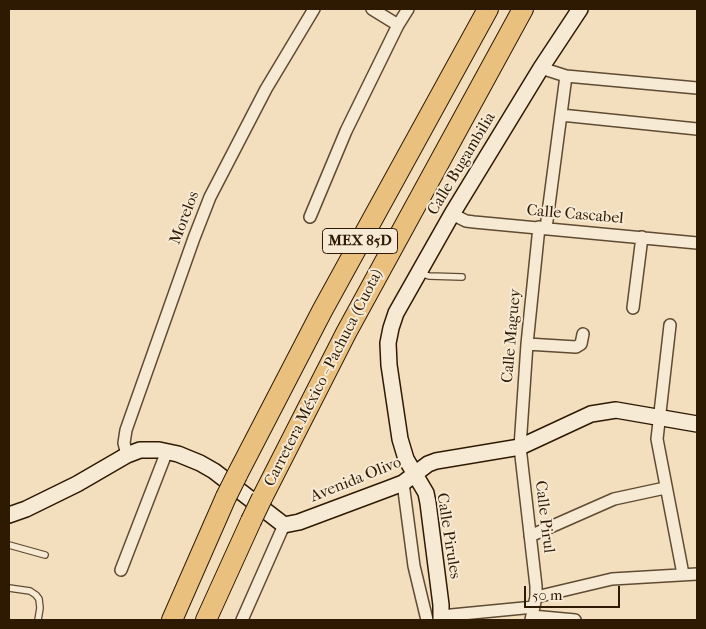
<!DOCTYPE html>
<html>
<head>
<meta charset="utf-8">
<style>
  body { margin:0 }
  #map { position:relative; width:706px; height:629px; overflow:hidden; background:#f3dfbe; font-family:"IM FELL French Canon",serif }
  canvas { display:block }
  .frame { position:absolute; inset:0; border:10px solid #2e1a03; pointer-events:none }
  .scale { position:absolute; left:524px; top:586px; width:96px; height:22px; box-sizing:border-box; border:2px solid #2e1a03; border-top:0; padding-left:6px; font-size:15px; line-height:18px; white-space:nowrap; color:#2e1a03; -webkit-text-stroke:4px #f7ead5; paint-order:stroke }
</style>
</head>
<body>
<div id="map">
<canvas width="706" height="629"></canvas>
<div class="frame"></div>
<div class="scale">50 m</div>
</div>
<script>
const ctx = document.querySelector('canvas').getContext('2d');
ctx.lineJoin = 'round';
const shape = rows => new Path2D(rows.map(r => 'M' + r).join(''));
function trace(path, color, width, dash) { ctx.strokeStyle = color; ctx.lineWidth = width; ctx.lineCap = dash ? 'butt' : 'round'; ctx.setLineDash(dash || []); ctx.stroke(path); }
function label(font, color, halo, rows, align = 'center') {
  ctx.font = font + ' "IM FELL French Canon",serif'; ctx.lineWidth = 4; ctx.setLineDash([]); ctx.textBaseline = 'middle'; ctx.strokeStyle = halo; ctx.fillStyle = color; for (const [text, x, y, turn = 0] of rows) {
    ctx.save(); ctx.translate(x, y); ctx.rotate((+turn || 0) * Math.PI / 180); ctx.textAlign = isNaN(turn) ? turn : align; if (halo) ctx.strokeText(text, 0, 0); ctx.fillText(text, 0, 0); ctx.restore();
  }
}
const lane = shape([
  [420,273,429,276,462,277],
  [9,545,45,555],
  [9,588,30,591,36,595,39,599,40,608,38,620]
]);
const street = shape([
  [372,9,398,25],
  [541,68,566,76,697,88],
  [561,115,697,129],
  [452,214,466,221,474,222,697,243],
  [310,217,346,131,398,25,408,9],
  [546,228,566,76],
  [633,308,642,237],
  [670,325,657,439,683,574],
  [527,344,576,347,581,344,583,334],
  [127,455,124,443,126,430,194,238,210,197,266,89,314,9],
  [403,483,414,566,427,620],
  [530,536,614,499,665,488],
  [121,570,167,451],
  [536,597,612,579,697,574],
  [441,616,534,607],
  [532,616,575,620],
  [242,620,284,525],
  [531,620,536,597,536,586,520,447,527,344,539,227]
]);
const secondary = shape([
  [9,515,26,509,77,484,127,455,140,450,159,450,178,454,200,463,214,471,284,525,299,522,390,488,403,483,428,464,436,461,520,447,591,414,616,410,697,424],
  [441,620,441,605,428,503,426,493,406,459,400,439,389,365,388,343,391,328,396,313,452,214,541,68,580,9]
]);
const highway = shape([
  [237,475,322,311,488,9],
  [262,498,346,333,523,9],
  [172,620,226,497],
  [206,620,251,521]
]);
const highwayBridge = shape([
  [226,497,237,475],
  [251,521,262,498]
]);
const shields = [
  [360,241,75]
];
const shieldNames = [
  ["MEX 85D",360,241]
];
const streetNames = [
  ["Calle Bugambilia",462,164,-59],
  ["Calle Cascabel",575,215,5],
  ["Morelos",185,218,-69],
  ["Calle Maguey",512,336,-85],
  ["Carretera México - Pachuca (Cuota)",324,378,-63],
  ["Avenida Olivo",356,480,-22],
  ["Calle Pirul",544,517,83],
  ["Calle Pirules",448,536,81]
];
trace(lane, '#5f4b32', 8);
trace(street, '#5f4b32', 14);
trace(secondary, '#2e1a03', 18);
trace(highway, '#2e1a03', 22);
trace(lane, '#f7ead5', 5.5);
trace(street, '#f7ead5', 11);
trace(secondary, '#f7ead5', 15);
trace(highway, '#eac07f', 20);
trace(highwayBridge, '#2e1a03', 22, []);
trace(highwayBridge, '#eac07f', 20);
for (const [x, y, w] of shields) { const box = new Path2D(); box.roundRect(x - w / 2, y - 12.5, w, 25, 4); ctx.fillStyle = '#f7ead5'; ctx.fill(box); trace(box, '#2e1a03', 1); }
label('bold 15px', '#2e1a03', null, shieldNames);
label('16px', '#2e1a03', '#f7ead5', streetNames);
</script>
</body>
</html>
